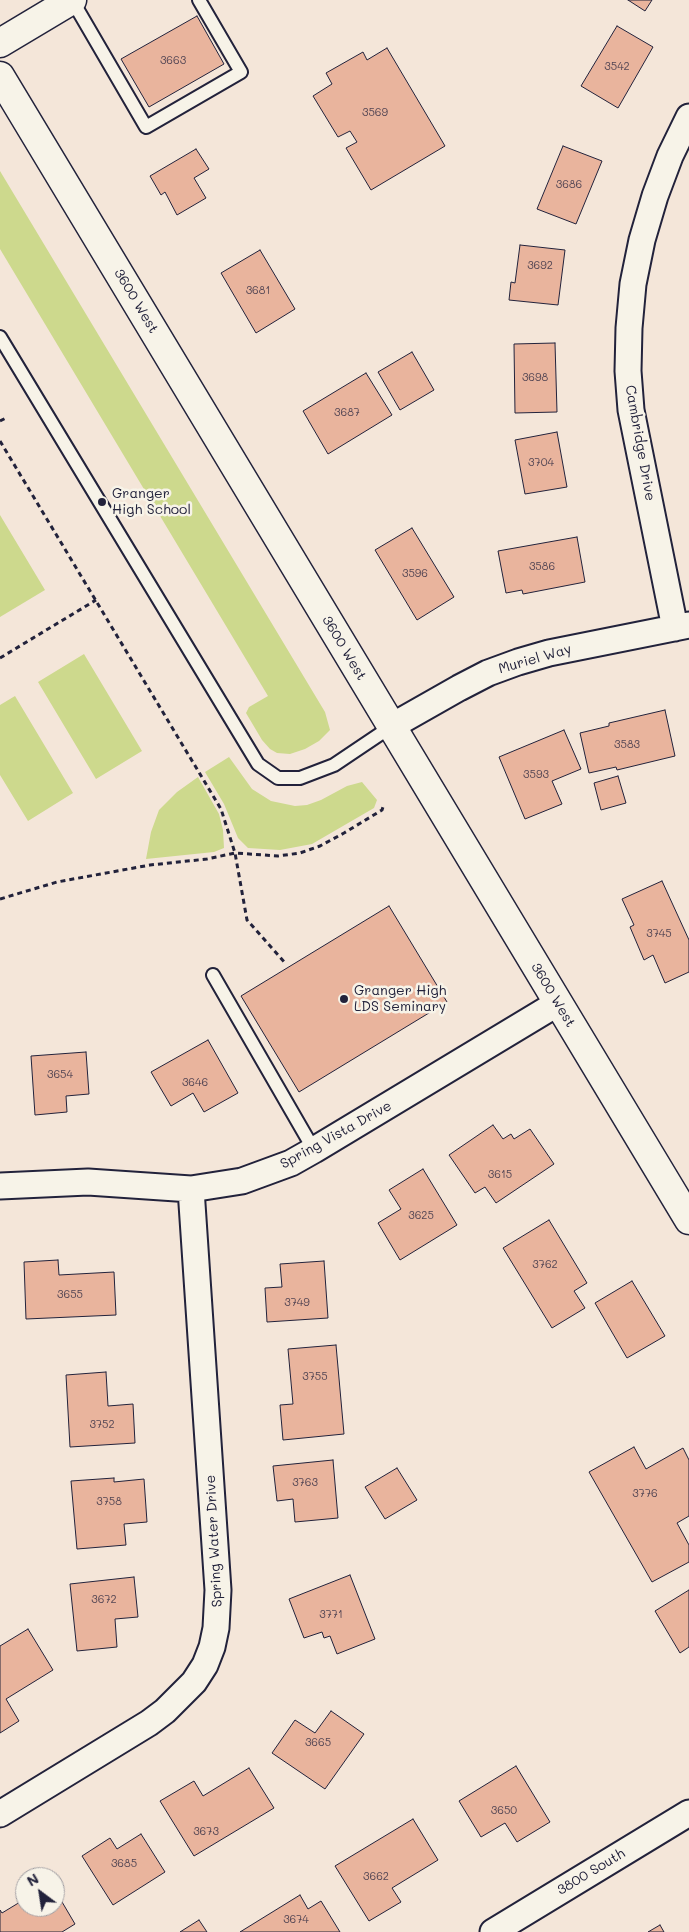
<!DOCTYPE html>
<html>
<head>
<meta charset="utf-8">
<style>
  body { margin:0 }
  #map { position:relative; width:689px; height:1932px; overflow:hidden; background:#f4e6d9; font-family:Mali,sans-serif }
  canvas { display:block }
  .north { position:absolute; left:15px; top:1867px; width:50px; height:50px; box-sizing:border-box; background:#f7f3e8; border:1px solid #a29fa3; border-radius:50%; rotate:329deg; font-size:14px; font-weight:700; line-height:20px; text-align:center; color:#22223b }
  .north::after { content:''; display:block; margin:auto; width:18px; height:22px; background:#22223b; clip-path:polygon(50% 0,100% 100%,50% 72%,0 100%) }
</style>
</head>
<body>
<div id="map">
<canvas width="689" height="1932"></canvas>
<div class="north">N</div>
</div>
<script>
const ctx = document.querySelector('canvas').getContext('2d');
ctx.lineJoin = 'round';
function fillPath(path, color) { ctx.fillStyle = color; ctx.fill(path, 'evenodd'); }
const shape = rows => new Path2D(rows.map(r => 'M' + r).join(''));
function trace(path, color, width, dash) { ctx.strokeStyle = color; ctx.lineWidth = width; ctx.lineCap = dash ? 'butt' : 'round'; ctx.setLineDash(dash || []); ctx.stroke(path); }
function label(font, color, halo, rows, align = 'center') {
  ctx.font = font + ' Mali,sans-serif'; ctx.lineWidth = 5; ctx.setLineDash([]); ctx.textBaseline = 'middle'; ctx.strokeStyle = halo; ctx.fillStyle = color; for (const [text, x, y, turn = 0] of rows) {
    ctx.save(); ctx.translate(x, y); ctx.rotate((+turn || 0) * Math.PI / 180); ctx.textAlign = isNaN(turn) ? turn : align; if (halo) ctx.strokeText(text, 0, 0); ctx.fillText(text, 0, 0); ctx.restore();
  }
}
const green = shape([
  [0,171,325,712,330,730,319,741,305,749,290,754,277,753,270,749,262,740,246,713,249,707,268,696,0,249],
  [0,515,45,590,0,617],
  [84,654,142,751,96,779,38,682],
  [15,696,73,793,28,821,0,775,0,705],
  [229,757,252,789,271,801,295,806,307,805,321,800,347,786,362,782,377,800,374,808,312,844,280,850,248,848,238,838,224,804,205,772],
  [198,777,219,814,223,830,224,848,214,852,146,859,151,832,159,810,177,792]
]);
const building = shape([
  [628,0,652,0,645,11,628,0],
  [197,16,224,64,149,107,121,59,197,16],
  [617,26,653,47,618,108,581,86,617,26],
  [387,48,445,146,371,190,346,148,357,142,350,131,338,137,313,96,332,84,326,73,363,52,367,60,387,48],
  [563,146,602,161,576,224,537,209,563,146],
  [196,149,209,169,194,178,206,198,177,215,165,192,161,195,150,176,196,149],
  [520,245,565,250,558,305,509,300,511,282,515,283,520,245],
  [260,250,295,309,256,333,221,273,260,250],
  [555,343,557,412,515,413,514,344,555,343],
  [412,352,434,390,400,410,378,372,412,352],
  [366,373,392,415,328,454,303,411,366,373],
  [557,432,567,487,525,494,515,440,557,432],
  [412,528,454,597,417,620,375,550,412,528],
  [577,537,585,582,523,594,522,590,506,593,498,551,577,537],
  [665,710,675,756,617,770,616,767,589,773,580,733,609,726,609,723,665,710],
  [564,730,581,769,552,781,562,804,525,819,499,757,564,730],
  [618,776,626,803,601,810,594,783,618,776],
  [662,881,689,940,689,972,665,983,653,955,644,960,630,927,634,925,622,899,662,881],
  [389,906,447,1002,299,1092,241,996,389,906],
  [208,1040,238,1093,204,1112,193,1093,171,1106,151,1072,208,1040],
  [86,1052,89,1094,66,1096,67,1112,35,1115,31,1056,86,1052],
  [493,1125,503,1139,511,1134,514,1139,530,1129,554,1164,496,1203,485,1187,475,1193,449,1155,493,1125],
  [423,1169,457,1225,400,1260,378,1223,401,1209,389,1190,423,1169],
  [549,1220,587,1283,574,1291,585,1308,552,1328,503,1248,549,1220],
  [58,1260,59,1275,114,1272,116,1315,26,1319,24,1262,58,1260],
  [324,1261,328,1318,267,1322,265,1288,282,1287,280,1264,324,1261],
  [632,1281,665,1336,627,1358,595,1303,632,1281],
  [336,1345,344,1434,283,1440,280,1405,293,1404,288,1349,336,1345],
  [106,1372,108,1406,133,1404,135,1443,70,1447,66,1375,106,1372],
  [634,1447,646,1469,683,1448,689,1460,689,1516,677,1523,689,1545,689,1562,652,1582,589,1472,634,1447],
  [333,1460,338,1518,295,1522,293,1499,277,1501,273,1466,333,1460],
  [397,1468,417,1500,385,1519,365,1487,397,1468],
  [114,1478,114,1482,144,1479,147,1522,124,1524,126,1545,77,1549,71,1481,114,1478],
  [350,1575,375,1639,337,1654,330,1636,324,1638,322,1632,304,1638,289,1599,350,1575],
  [134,1577,138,1617,115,1619,117,1647,77,1651,70,1584,134,1577],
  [689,1590,689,1647,680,1653,655,1611,689,1590],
  [28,1629,53,1670,6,1699,19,1721,0,1733,0,1646,28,1629],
  [331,1711,364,1734,325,1789,272,1753,295,1720,315,1733,331,1711],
  [516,1766,550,1822,517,1842,505,1823,481,1837,459,1801,516,1766],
  [249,1768,274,1808,194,1856,160,1801,194,1781,203,1796,249,1768],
  [413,1819,438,1860,392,1888,401,1902,369,1921,335,1866,413,1819],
  [141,1834,165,1872,113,1905,82,1856,110,1838,117,1849,141,1834],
  [55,1890,75,1924,62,1932,0,1932,0,1910,2,1913,25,1899,25,1907,55,1907,55,1890],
  [300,1895,308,1909,321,1901,340,1932,240,1932,300,1895],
  [199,1920,207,1932,180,1932,199,1920],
  [660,1925,664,1932,648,1932,660,1925]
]);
const path = shape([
  [0,421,8,417],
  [0,441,221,809,235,853,247,920,286,964],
  [0,658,96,600],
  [0,899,57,882,150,865,207,859,235,853,278,856,300,853,320,846,344,833,382,810,383,807]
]);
const lane = shape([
  [72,0,146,127,241,72,199,0],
  [0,337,258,764,278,778,300,778,334,765,392,726],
  [213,975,314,1150]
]);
const street = shape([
  [675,628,631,410,628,371,629,328,633,284,642,240,655,196,670,156,689,117],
  [392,726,459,688,488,673,518,662,549,653,689,625],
  [0,1186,88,1182,191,1189,242,1181,291,1163,314,1150,558,1003],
  [0,1814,149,1723,165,1711,194,1682,205,1665,212,1647,216,1628,218,1590,191,1189],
  [493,1932,689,1813]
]);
const secondary = shape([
  [0,43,72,0],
  [0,76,689,1220]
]);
const markers = [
  [102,502,5,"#22223b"],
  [344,999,5,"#22223b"]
];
const numberNames = [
  ["3663",173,61],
  ["3542",617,67],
  ["3569",375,113],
  ["3686",569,185],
  ["3692",540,266],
  ["3681",258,291],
  ["3698",535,378],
  ["3687",347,413],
  ["3704",541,463],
  ["3586",542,567],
  ["3596",415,574],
  ["3583",627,745],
  ["3593",536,775],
  ["3745",659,934],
  ["3654",60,1075],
  ["3646",195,1083],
  ["3615",500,1175],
  ["3625",421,1216],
  ["3762",545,1265],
  ["3655",70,1295],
  ["3749",297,1303],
  ["3755",315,1377],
  ["3752",102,1425],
  ["3763",305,1483],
  ["3776",645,1494],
  ["3758",109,1502],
  ["3672",104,1600],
  ["3771",331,1615],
  ["3665",318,1743],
  ["3650",504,1811],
  ["3673",206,1832],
  ["3685",124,1864],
  ["3662",376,1877],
  ["3674",296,1920]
];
const streetNames = [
  ["3600 West",136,301,59],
  ["Cambridge Drive",640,443,80],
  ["3600 West",344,648,59],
  ["Muriel Way",535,659,-16],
  ["3600 West",553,995,59],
  ["Spring Vista Drive",336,1135,-29],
  ["Spring Water Drive",214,1541,-93],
  ["3800 South",591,1872,-31]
];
const poiNames = [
  ["Granger",112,494],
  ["High School",112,510],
  ["Granger High",354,991],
  ["LDS Seminary",354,1007]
];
fillPath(green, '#cdd98d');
fillPath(building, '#e9b49d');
trace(building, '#22223b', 1);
trace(lane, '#22223b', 16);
trace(street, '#22223b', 29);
trace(secondary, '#22223b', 31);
trace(path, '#22223b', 3, [5, 4]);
trace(lane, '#f7f3e8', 12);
trace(street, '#f7f3e8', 25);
trace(secondary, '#f7f3e8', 28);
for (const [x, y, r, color] of markers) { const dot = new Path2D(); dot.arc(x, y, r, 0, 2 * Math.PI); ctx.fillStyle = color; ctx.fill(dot); trace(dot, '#f7f3e8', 2); }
label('11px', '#544654', null, numberNames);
label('14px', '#22223b', '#f7f3e8', streetNames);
label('14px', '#22223b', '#f7f3e8', poiNames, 'left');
</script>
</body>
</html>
